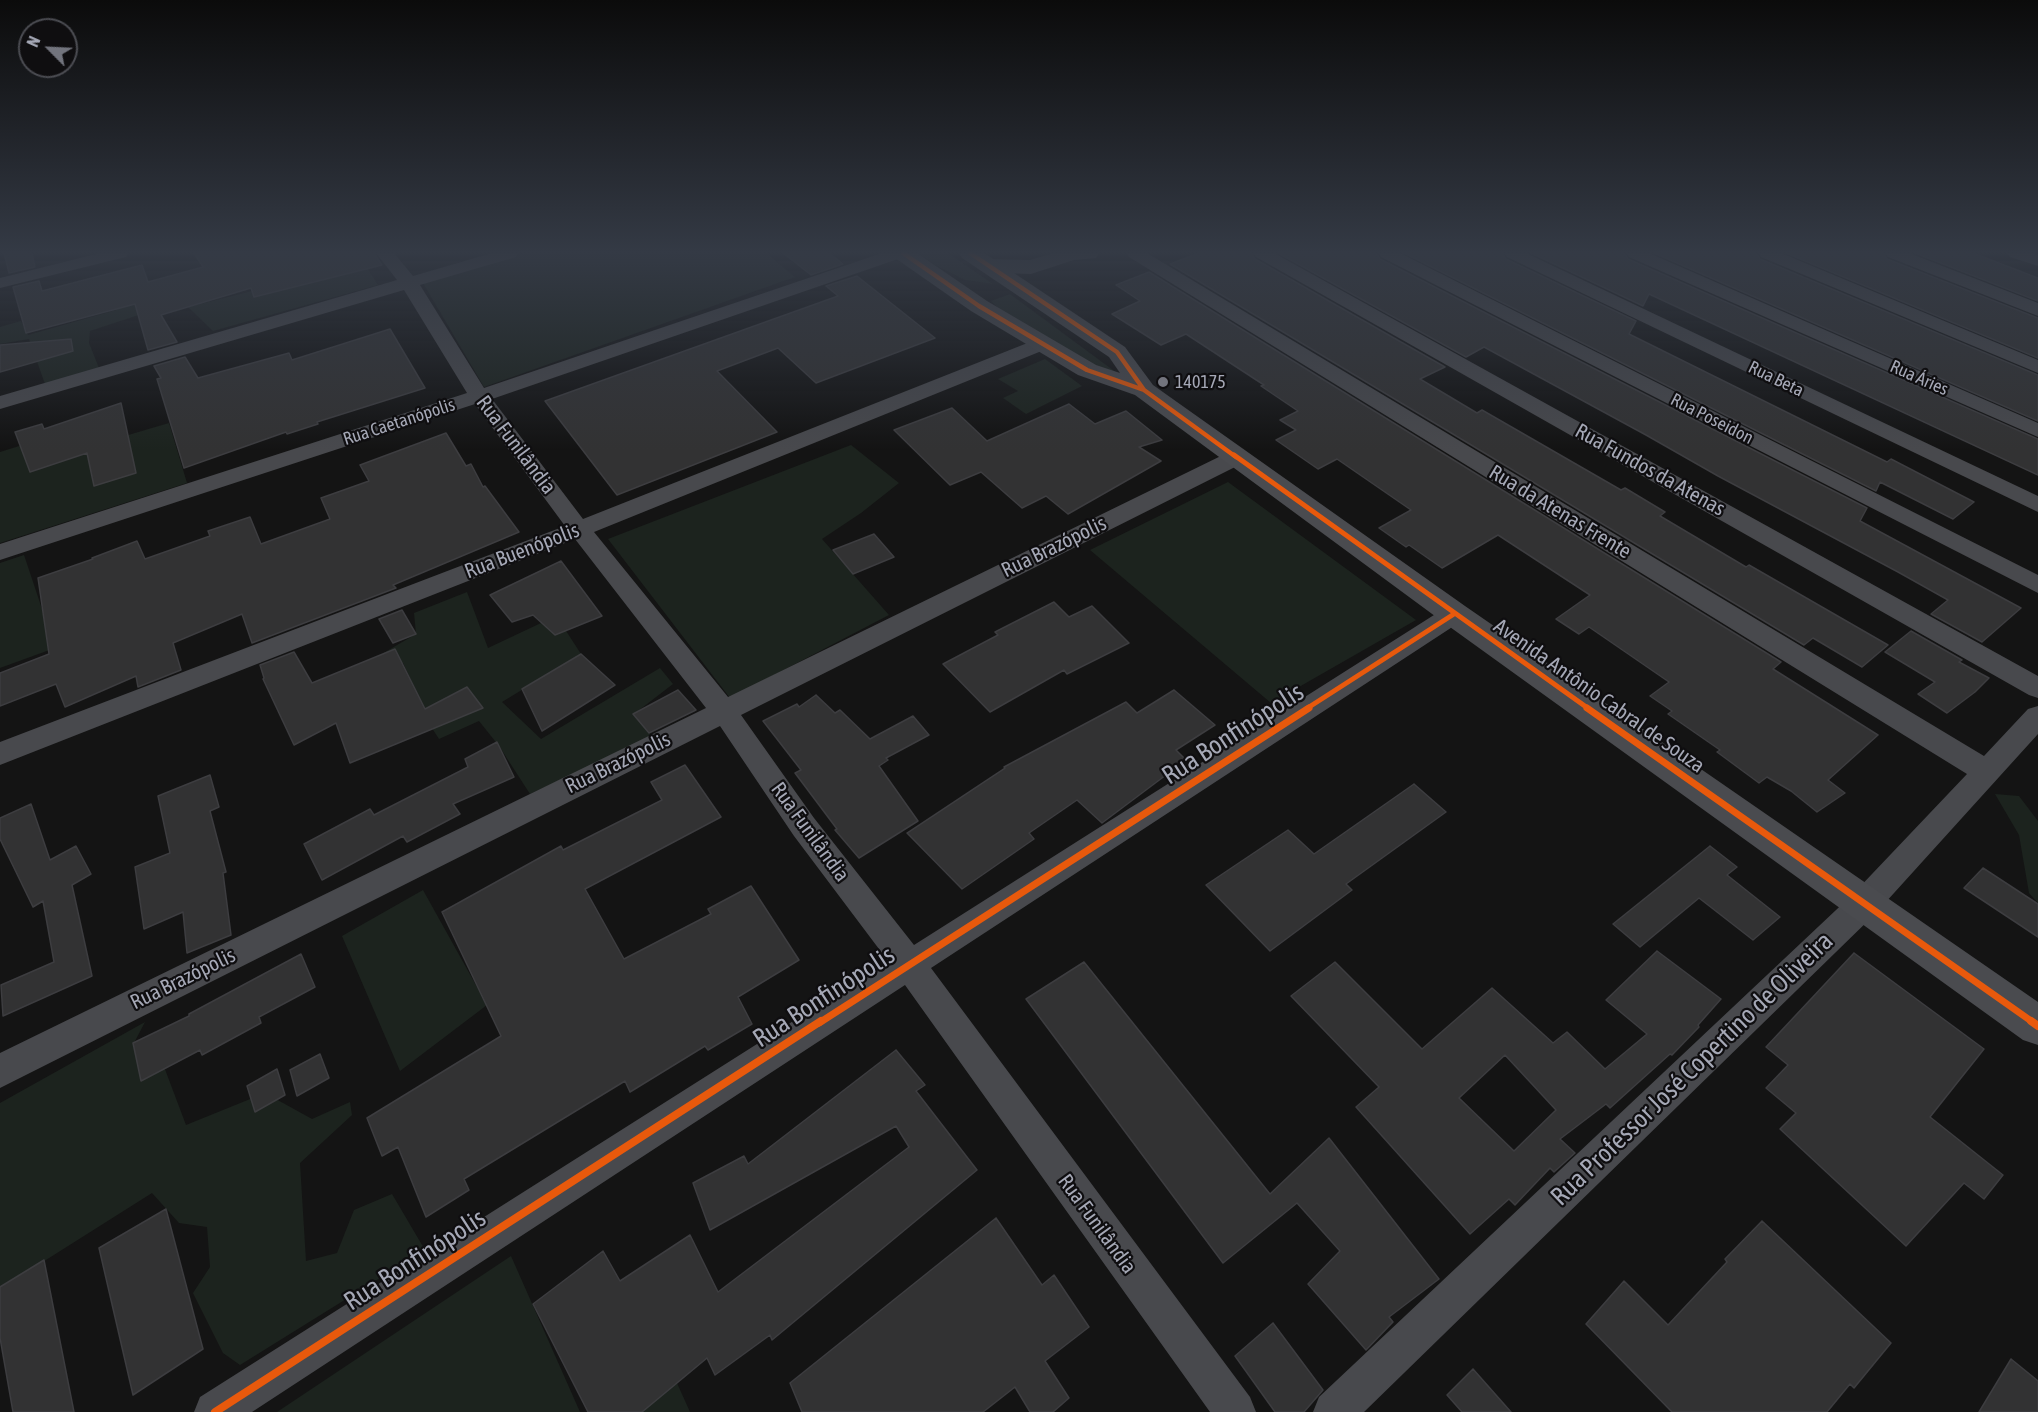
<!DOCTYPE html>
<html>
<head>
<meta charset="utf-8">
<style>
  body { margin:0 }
  #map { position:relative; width:2038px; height:1412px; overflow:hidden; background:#141414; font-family:"Asap Condensed",sans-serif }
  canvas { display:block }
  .north { position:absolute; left:18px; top:18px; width:60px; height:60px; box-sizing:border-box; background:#0f0e10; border:2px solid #4b4c52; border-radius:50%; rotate:294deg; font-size:16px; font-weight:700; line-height:24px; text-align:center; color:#a5a8b6 }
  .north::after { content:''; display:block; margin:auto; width:21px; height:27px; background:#72747d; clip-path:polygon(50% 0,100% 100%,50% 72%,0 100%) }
</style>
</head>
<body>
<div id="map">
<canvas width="2038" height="1412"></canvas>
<div class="north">N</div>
</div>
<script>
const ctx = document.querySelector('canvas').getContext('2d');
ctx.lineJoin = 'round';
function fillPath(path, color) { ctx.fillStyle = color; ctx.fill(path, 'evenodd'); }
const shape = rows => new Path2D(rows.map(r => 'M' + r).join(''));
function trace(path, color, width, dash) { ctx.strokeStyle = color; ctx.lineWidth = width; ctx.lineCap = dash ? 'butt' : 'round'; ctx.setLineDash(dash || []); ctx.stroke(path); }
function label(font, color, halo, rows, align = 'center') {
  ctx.font = font + ' "Asap Condensed",sans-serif'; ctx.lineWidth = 4.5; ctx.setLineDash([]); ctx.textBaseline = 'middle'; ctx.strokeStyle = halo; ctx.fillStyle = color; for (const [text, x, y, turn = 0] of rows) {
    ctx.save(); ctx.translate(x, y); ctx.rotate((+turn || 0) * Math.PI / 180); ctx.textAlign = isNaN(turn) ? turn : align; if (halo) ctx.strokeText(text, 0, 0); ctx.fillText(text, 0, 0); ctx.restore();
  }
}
const green = shape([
  [526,253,766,253,795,277,484,387,423,283],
  [918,253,948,253,993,284,965,280,935,265],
  [364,263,378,285,213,331,188,307],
  [1010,294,1121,376,1102,370,1000,310,991,301],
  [134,301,148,312,90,331,89,343,99,368,45,384,29,339,0,344,0,327,21,321,28,335,116,310,116,305],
  [1045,359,1082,386,1026,414,1003,398,1018,391,998,379],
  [169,423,187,483,0,543,0,452,29,443,74,451],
  [851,445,899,483,861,513,822,539,889,615,730,698,608,539],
  [1228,482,1416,620,1271,703,1090,550],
  [24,555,55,648,0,668,0,563],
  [467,592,488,648,541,623,547,628,559,620,581,654,502,702,541,739,660,668,673,684,634,714,652,737,530,794,499,746,479,721,439,739,419,708,415,689,403,663,386,669,380,655,416,634,414,613],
  [1995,794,2019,796,2038,821,2038,903,2029,893,2019,835],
  [423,890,487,1005,400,1071,342,936],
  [145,1022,134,1043,163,1064,186,1125,265,1093,312,1119,350,1102,352,1115,300,1163,306,1261,337,1253,354,1210,392,1194,425,1250,240,1365,223,1353,193,1293,210,1267,207,1227,179,1223,152,1193,0,1289,0,1103],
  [511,1256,580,1412,277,1412],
  [677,1383,690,1412,635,1412]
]);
const building = shape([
  [4,253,32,253,35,267,9,273,4,253],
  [194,253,374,253,382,265,254,297,251,288,161,315,177,342,148,350,135,304,26,333,13,287,39,281,42,291,142,265,148,282,203,267,194,253],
  [783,253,829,253,843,264,811,275,783,253],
  [1199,253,1251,253,1255,259,1445,367,1420,379,1477,413,1482,410,1621,490,1625,488,1665,512,1660,516,1746,567,1749,565,1888,645,1862,667,1813,638,1804,645,1170,264,1199,253],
  [1278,253,1376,253,1380,259,1867,508,1860,521,2021,608,1982,642,1931,614,1948,600,1898,572,1718,476,1646,435,1484,347,1466,357,1278,253],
  [1404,253,1502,253,1506,259,1636,321,1629,334,1887,462,1891,459,1974,502,1953,519,1880,482,1876,491,1404,253],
  [1531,253,1624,253,1628,259,2038,439,2038,475,1649,294,1643,306,1531,253],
  [1654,253,1756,253,1760,259,2038,375,2038,421,1654,253],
  [1786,253,1883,253,1887,259,2038,318,2038,358,1786,253],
  [1915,253,1973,253,2038,278,2038,301,1915,253],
  [1149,272,1781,662,1773,669,1878,735,1828,780,1845,793,1817,812,1791,791,1767,777,1759,783,1717,752,1720,750,1668,714,1672,711,1650,696,1669,682,1589,627,1579,634,1556,619,1590,595,1498,535,1442,568,1409,545,1406,547,1379,528,1411,510,1337,459,1318,469,1276,440,1296,430,1280,420,1298,411,1261,386,1264,385,1186,334,1161,345,1112,314,1140,301,1116,285,1149,272],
  [857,276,935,338,816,383,778,348,717,371,777,432,617,495,545,401,838,296,826,286,857,276],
  [390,329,425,388,317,422,318,424,287,434,286,432,184,468,157,379,161,378,154,366,185,357,198,378,289,353,292,360,390,329],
  [71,339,73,351,0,372,0,345,71,339],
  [121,403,136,473,94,486,87,453,30,472,15,432,42,424,44,429,121,403],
  [1069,404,1095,424,1126,411,1162,440,1139,447,1161,461,1068,514,1046,496,1022,508,981,472,950,485,894,430,952,408,987,441,1069,404],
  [446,433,466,466,471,464,483,487,485,486,519,532,393,585,396,588,252,643,242,614,173,643,181,670,138,687,136,676,65,707,56,684,0,706,0,673,49,654,38,578,93,559,92,558,137,541,145,559,210,536,208,531,250,517,261,544,330,519,321,498,369,481,360,465,446,433],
  [874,534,894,557,853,574,833,550,874,534],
  [561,561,602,616,555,635,533,615,512,622,490,595,561,561],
  [1054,602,1069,617,1092,606,1129,643,1067,674,1064,670,990,712,943,664,998,635,995,632,1054,602],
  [402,610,416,634,393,643,379,619,402,610],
  [1911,631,1962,660,1959,662,1989,678,1975,692,1947,713,1918,694,1935,682,1885,652,1911,631],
  [395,649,425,709,467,687,483,708,350,763,336,723,294,745,263,679,264,678,260,665,294,652,312,683,395,649],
  [581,654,615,685,542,731,522,689,581,654],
  [678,690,696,710,649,733,633,714,678,690],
  [1174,690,1215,725,1176,750,1186,760,1102,823,1077,800,1029,833,1034,839,962,889,907,833,1005,768,1004,767,1126,702,1137,713,1174,690],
  [816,695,835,713,840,710,870,739,913,716,929,735,886,758,888,760,879,766,918,821,859,858,835,830,837,829,795,773,801,770,763,721,797,704,799,707,816,695],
  [497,742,514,777,453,804,460,814,407,842,403,836,322,880,304,844,370,809,374,815,468,767,465,759,497,742],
  [685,765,721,817,585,889,624,959,711,914,708,909,751,886,799,960,738,997,752,1024,708,1050,705,1046,630,1092,625,1081,464,1179,469,1190,426,1217,398,1147,382,1156,367,1118,501,1036,442,912,561,846,563,850,662,800,651,782,685,765],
  [210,775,219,807,210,811,226,872,223,873,231,935,187,953,183,912,144,929,135,867,170,853,158,796,210,775],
  [1414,784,1446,812,1346,884,1352,890,1270,951,1206,885,1288,830,1314,854,1414,784],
  [31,804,50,860,76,846,91,874,72,885,92,976,3,1016,1,985,54,962,43,901,33,907,0,839,0,818,31,804],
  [1710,846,1737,867,1727,875,1780,917,1753,940,1699,898,1640,947,1613,924,1710,846],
  [1983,868,2038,904,2038,937,1964,888,1983,868],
  [1657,951,1721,999,1698,1025,1699,1027,1672,1055,1670,1054,1610,1108,1606,1104,1560,1139,1575,1153,1554,1172,1550,1168,1515,1205,1509,1199,1470,1234,1356,1107,1379,1087,1291,996,1335,962,1422,1049,1492,988,1553,1043,1567,1032,1605,1069,1647,1034,1606,1000,1657,951],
  [1505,1055,1556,1110,1514,1151,1459,1098,1505,1055],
  [1854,953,1984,1049,1930,1117,2003,1175,1984,1199,1964,1183,1906,1246,1780,1129,1796,1113,1766,1088,1788,1065,1766,1047,1854,953],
  [301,954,315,987,259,1017,261,1023,202,1055,200,1050,141,1081,133,1043,189,1016,189,1014,301,954],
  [1084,962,1270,1194,1329,1138,1439,1279,1389,1317,1393,1322,1366,1350,1308,1284,1340,1251,1297,1203,1223,1263,1026,999,1084,962],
  [896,1050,925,1085,916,1091,977,1170,772,1340,770,1335,715,1375,707,1358,642,1412,588,1412,533,1304,603,1251,620,1281,690,1235,718,1292,909,1147,896,1126,710,1230,693,1183,744,1156,748,1164,896,1050],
  [320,1054,329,1078,297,1096,290,1070,320,1054],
  [277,1069,285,1095,255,1112,247,1086,277,1069],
  [166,1209,203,1349,133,1395,99,1248,166,1209],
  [996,1218,1042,1285,1054,1275,1089,1327,1045,1361,1069,1398,1053,1412,1030,1412,1015,1387,983,1412,802,1412,790,1383,996,1218],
  [1762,1221,1891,1343,1854,1388,1850,1384,1827,1412,1672,1412,1586,1324,1624,1281,1668,1325,1727,1262,1725,1259,1762,1221],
  [44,1260,74,1412,13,1412,0,1338,0,1287,44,1260],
  [1273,1323,1323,1390,1304,1412,1275,1412,1235,1356,1273,1323],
  [2011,1359,2038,1381,2038,1412,1979,1412,2011,1359],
  [1473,1369,1511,1412,1462,1412,1447,1395,1473,1369]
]);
const minor = shape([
  [100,253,129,253,126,257,0,288,0,278,100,253],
  [376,253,394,253,413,276,492,253,519,253,516,257,420,285,484,388,882,253,907,253,904,257,492,399,583,519,1035,340,1049,340,1052,344,1049,348,594,532,728,697,1229,452,1237,450,1245,452,1248,457,1245,462,741,715,814,818,914,945,1445,608,1454,605,1463,608,1467,614,1463,620,931,968,1250,1397,1256,1412,1210,1412,905,985,252,1412,194,1412,200,1397,888,961,794,836,720,726,0,1088,0,1053,706,708,575,539,0,765,0,742,565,526,475,404,0,560,0,544,467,393,404,290,0,409,0,396,397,280,376,253],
  [1126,253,1147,253,1984,756,2028,709,2038,706,2038,734,1875,914,1364,1412,1313,1412,1319,1397,1853,894,1967,774,1129,257,1126,253],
  [1253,253,1274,253,2038,676,2038,698,2029,695,1256,257,1253,253],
  [1378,253,1400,253,2038,575,2038,593,1381,257,1378,253],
  [1504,253,1526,253,2038,496,2038,512,1507,257,1504,253],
  [1626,253,1649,253,2038,423,2038,437,1629,257,1626,253],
  [1758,253,1781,253,2038,360,2038,373,1761,257,1758,253],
  [1885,253,1909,253,2038,303,2038,316,1888,257,1885,253],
  [2007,253,2032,253,2038,255,2038,266,2010,257,2007,253]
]);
const tertiary = shape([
  [1054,253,1099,253,1096,258,1074,260,1031,274,990,273,982,271,979,266,982,261,990,259,1030,260,1054,253]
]);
const primary = shape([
  [892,253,917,253,987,301,1096,365,1120,373,1109,357,962,258,959,253,984,253,1125,347,1153,385,1465,606,2038,1002,2038,1045,2023,1040,1443,622,1135,395,1078,375,971,311,895,258,892,253]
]);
const cyclewayFar3 = shape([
  [903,253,979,306,1087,370,1144,390,1236,457],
  [970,253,1117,352,1144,390]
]);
const cyclewayFar2 = shape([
  [1234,455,1589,709],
  [1306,709,1454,614]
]);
const cyclewayFar1 = shape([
  [1587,708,2034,1023],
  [819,1023,1309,708]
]);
const cycleway = shape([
  [2031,1021,2038,1026],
  [215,1412,821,1021]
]);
const markers = [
  [1163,382,6,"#72747d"]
];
const farStreetnames = [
  ["Rua Áries",1919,378,24],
  ["Rua Beta",1776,379,26],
  ["Rua Poseidon",1712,419,27],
  ["Rua Caetanópolis",399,422,-18]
];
const farPoinames = [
  ["140175",1175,382]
];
const streetNames = [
  ["Rua Funilândia",516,445,53],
  ["Rua Fundos da Atenas",1650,470,29],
  ["Rua da Atenas Frente",1560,512,31],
  ["Rua Brazópolis",1054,547,-26],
  ["Rua Buenópolis",522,551,-21],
  ["Avenida Antônio Cabral de Souza",1599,696,35],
  ["Rua Brazópolis",618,763,-26],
  ["Rua Funilândia",810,832,54],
  ["Rua Brazópolis",183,979,-26],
  ["Rua Funilândia",1097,1224,54]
];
const nearStreetnames = [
  ["Rua Bonfinópolis",1233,734,-33],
  ["Rua Bonfinópolis",824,997,-33],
  ["Rua Professor José Copertino de Oliveira",1692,1069,-44],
  ["Rua Bonfinópolis",415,1260,-33]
];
fillPath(green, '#1c231e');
fillPath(building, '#323233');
trace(building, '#3d3d40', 1.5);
fillPath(minor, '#48494d');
fillPath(tertiary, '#48494d');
fillPath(primary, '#4a4b4f');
trace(cyclewayFar3, '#e8590c', 4.5);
trace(cyclewayFar2, '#e8590c', 5);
trace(cyclewayFar1, '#e8590c', 7);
trace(cycleway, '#e8590c', 8);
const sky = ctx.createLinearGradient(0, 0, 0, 450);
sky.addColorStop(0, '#0b0b0b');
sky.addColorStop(0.56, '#343a45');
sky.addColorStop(1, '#343a4500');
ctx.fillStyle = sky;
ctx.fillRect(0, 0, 2038, 450);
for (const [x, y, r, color] of markers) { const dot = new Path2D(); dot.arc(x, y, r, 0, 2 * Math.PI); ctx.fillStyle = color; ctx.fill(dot); trace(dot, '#0f0e10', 2); }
label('18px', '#a5a8b6', '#0f0e10', farStreetnames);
label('18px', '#a5a8b6', '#0f0e10', farPoinames, 'left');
label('21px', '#a5a8b6', '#0f0e10', streetNames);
label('26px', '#a5a8b6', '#0f0e10', nearStreetnames);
</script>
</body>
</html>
